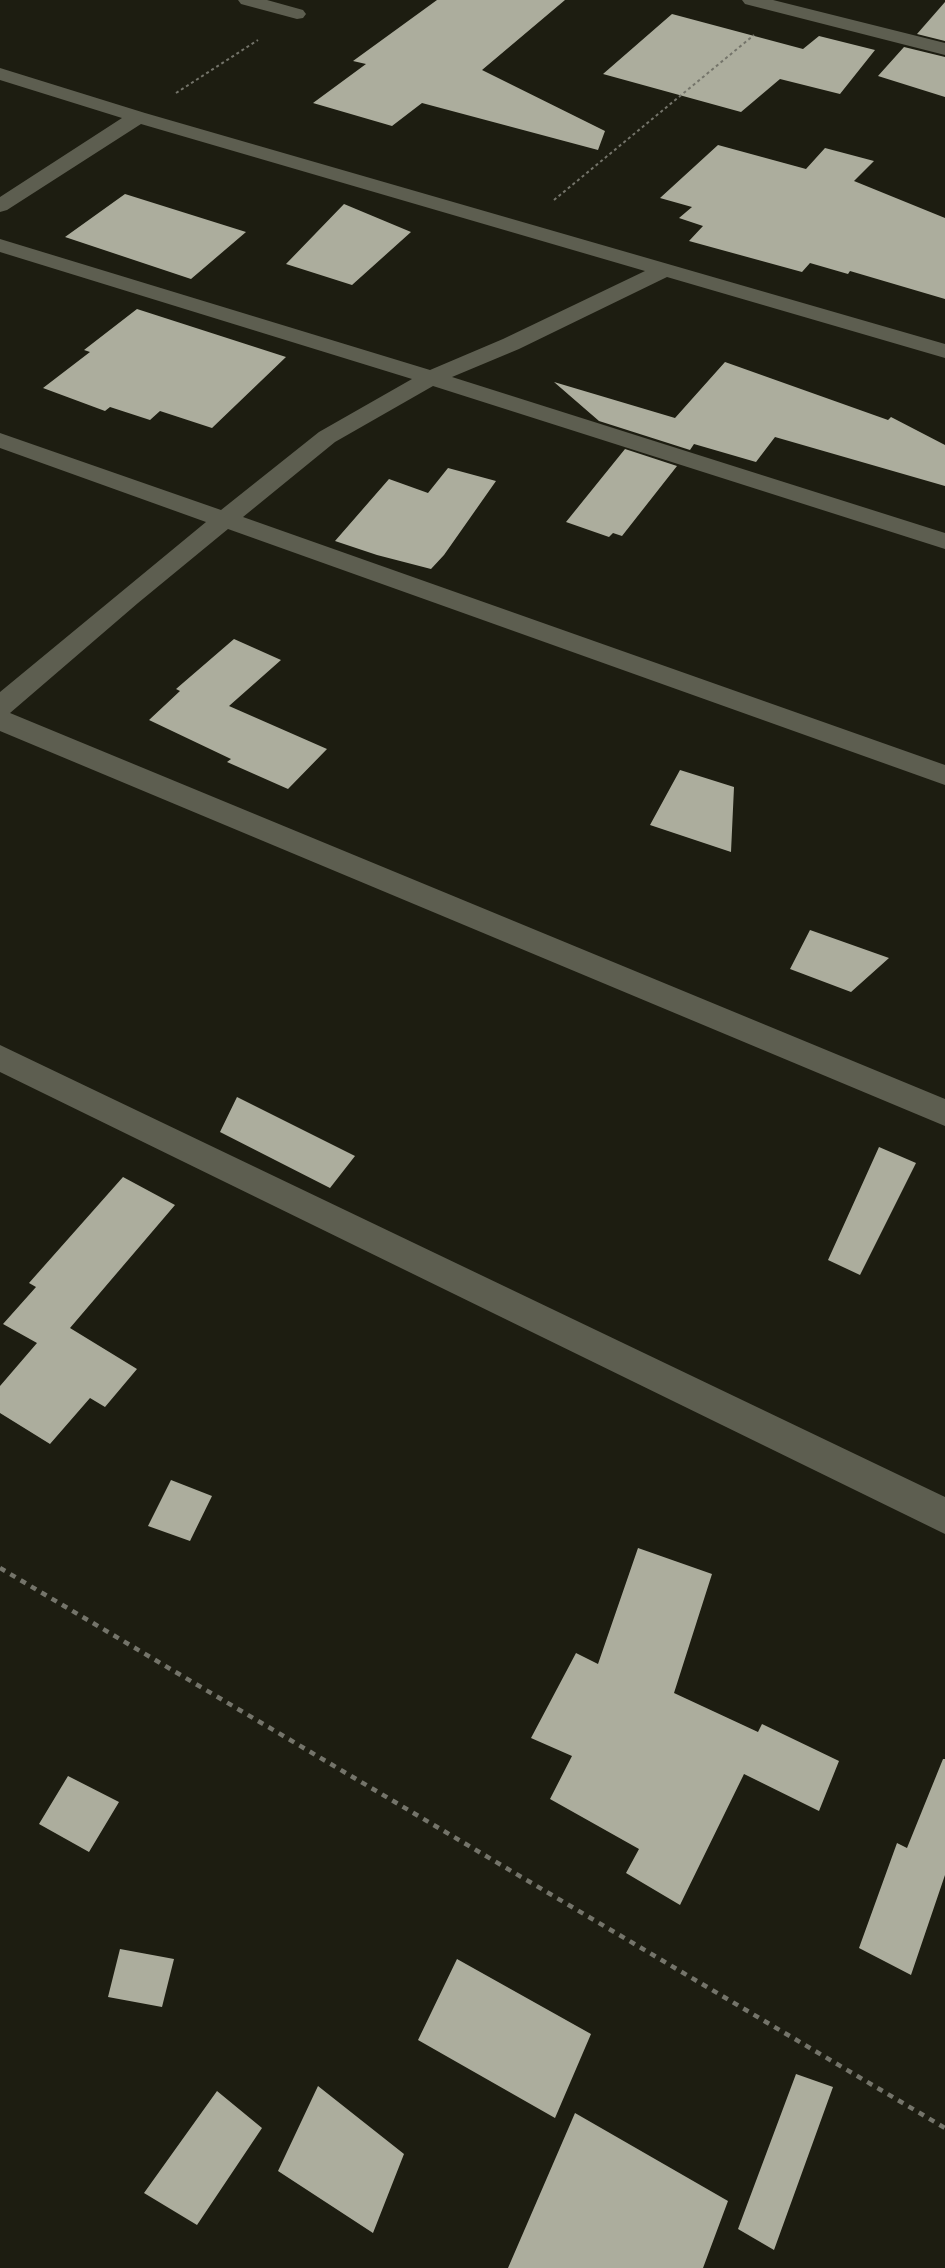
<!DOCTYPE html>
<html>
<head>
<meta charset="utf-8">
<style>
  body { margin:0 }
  canvas { display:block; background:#1d1d11 }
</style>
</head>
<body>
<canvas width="945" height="2268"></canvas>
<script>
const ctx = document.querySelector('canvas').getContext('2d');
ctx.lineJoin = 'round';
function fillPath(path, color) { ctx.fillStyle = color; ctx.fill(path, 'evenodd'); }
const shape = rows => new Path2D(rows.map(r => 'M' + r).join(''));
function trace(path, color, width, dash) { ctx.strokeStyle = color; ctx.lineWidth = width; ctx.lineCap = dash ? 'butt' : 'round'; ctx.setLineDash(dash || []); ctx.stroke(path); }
const building = shape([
  [437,0,565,0,482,70,605,131,598,150,422,103,392,126,313,103,366,64,353,61],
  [945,2,945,41,917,34],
  [672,14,803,49,819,36,875,50,840,94,780,79,741,112,603,74],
  [904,47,945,57,945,97,878,76],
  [718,145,806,169,825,148,874,161,854,181,945,218,945,299,850,271,848,274,810,263,802,272,689,241,703,226,679,218,692,207,660,198],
  [125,194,246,232,191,279,65,237],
  [344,204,411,232,352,285,286,264],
  [137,309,286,357,212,428,160,411,150,420,110,407,105,411,43,388,90,352,84,350],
  [725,362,888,420,891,417,945,445,945,486,775,437,756,462,694,444,690,450,599,421,554,382,675,418],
  [625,449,677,466,622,536,613,533,609,537,566,522],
  [448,468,496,481,444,555,431,569,377,555,335,541,389,479,428,493],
  [234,639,281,660,229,706,327,749,288,789,227,762,231,759,149,720,180,691,176,689],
  [680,770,734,787,731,852,650,825],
  [810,930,889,958,851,992,790,969],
  [237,1097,355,1156,330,1188,220,1132],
  [879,1147,916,1163,860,1275,828,1260],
  [123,1177,175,1205,70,1328,137,1369,105,1407,90,1398,50,1444,0,1413,0,1386,37,1343,3,1324,36,1287,29,1283],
  [171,1480,212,1496,190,1541,148,1526],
  [638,1548,712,1574,674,1693,758,1732,762,1724,839,1761,819,1811,744,1774,680,1905,626,1873,639,1849,550,1799,572,1756,531,1738,576,1653,598,1664],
  [943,1759,945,1759,945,1875,911,1975,859,1948,897,1843,907,1848],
  [68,1776,119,1802,89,1852,39,1824],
  [120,1949,174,1959,162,2007,108,1997],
  [457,1959,591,2034,555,2118,418,2040],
  [796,2074,833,2087,774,2250,738,2229],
  [318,2086,404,2154,373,2233,278,2171],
  [217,2091,262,2128,197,2225,144,2193],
  [575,2113,728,2201,703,2268,508,2268]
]);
const pathFar1 = shape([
  [176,93,258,40],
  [554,200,754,35]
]);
const path = shape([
  [0,1568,945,2128]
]);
const minor = shape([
  [238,0,267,0,303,10,306,14,303,18,297,19,241,4,238,0],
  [742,0,773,0,945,43,945,55,745,4,742,0],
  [0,68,145,113,945,344,945,358,667,277,519,349,452,377,945,533,945,549,433,386,335,442,243,517,945,765,945,785,228,529,138,603,10,713,945,1099,945,1126,0,731,0,692,206,522,0,448,0,433,221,510,319,432,412,379,0,252,0,239,430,370,503,339,645,271,141,124,7,210,0,212,0,197,122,118,0,80,0,68],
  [0,1045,945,1497,945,1534,0,1072,0,1045]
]);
fillPath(building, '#acad9d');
trace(pathFar1, '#74746a', 2, [3, 3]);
trace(path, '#74746a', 4.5, [6, 6]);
fillPath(minor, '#5d5e50');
</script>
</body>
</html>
